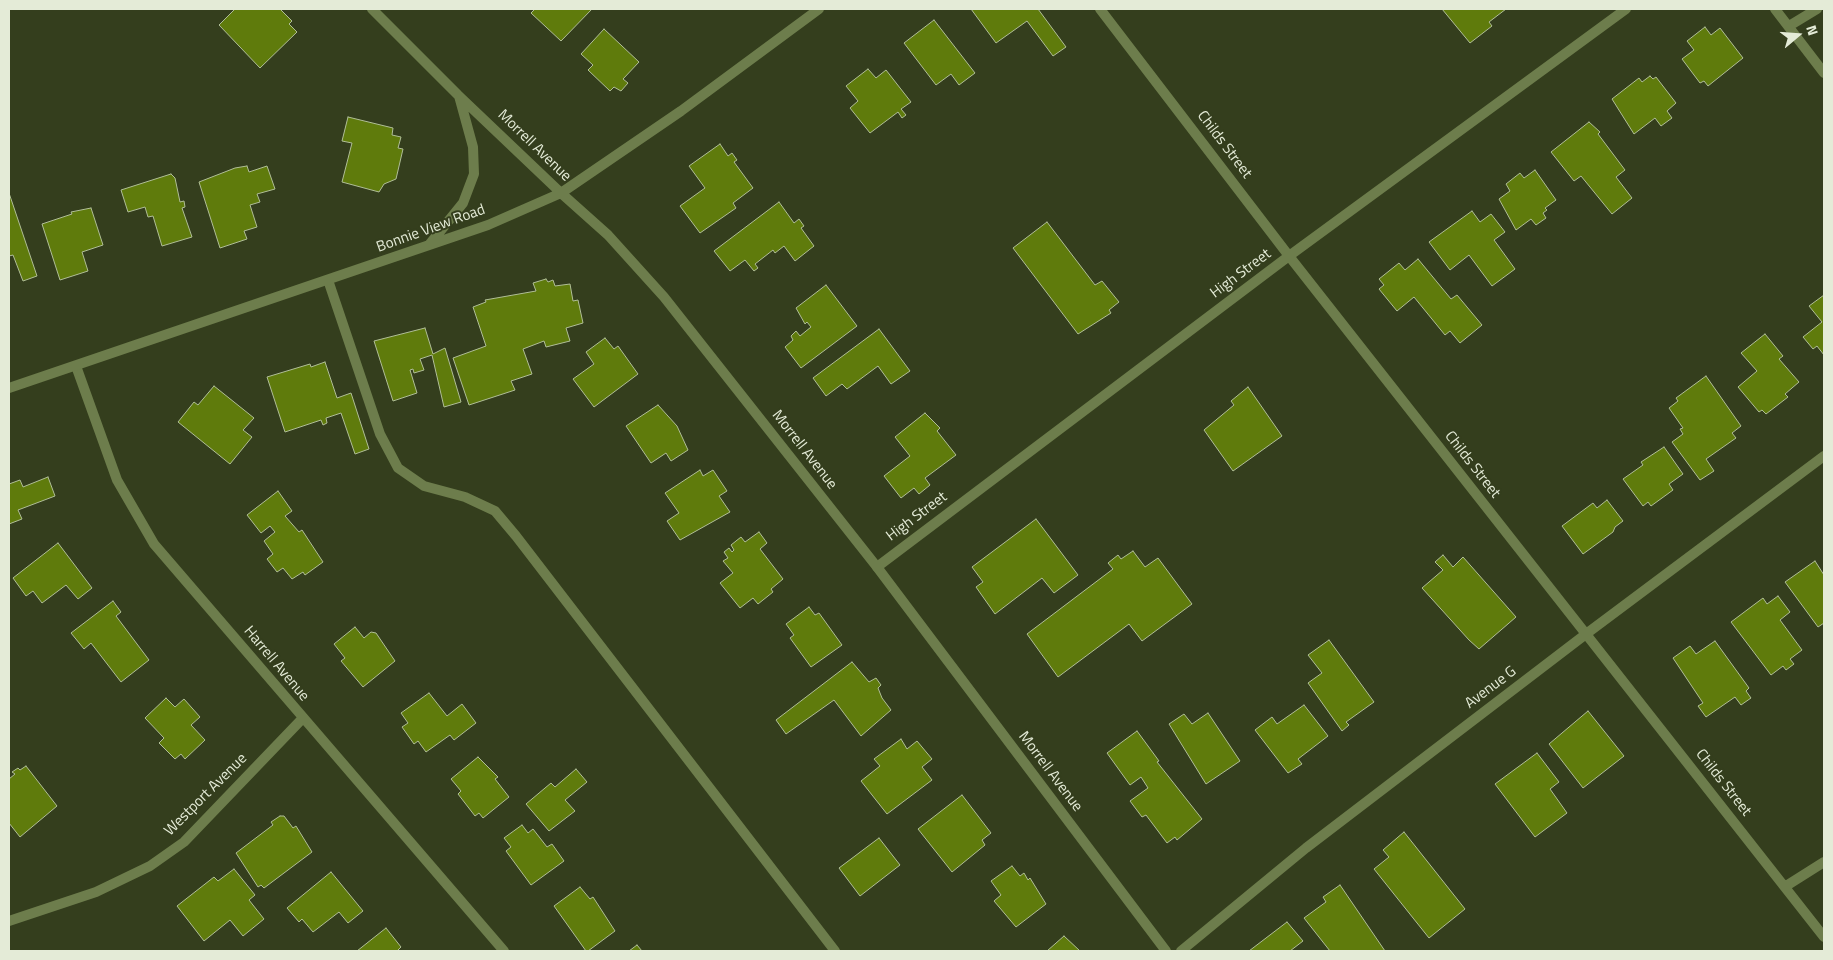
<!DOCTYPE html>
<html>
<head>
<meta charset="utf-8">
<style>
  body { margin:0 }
  #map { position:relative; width:1833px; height:960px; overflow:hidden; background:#343e1d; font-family:"Titillium Web",sans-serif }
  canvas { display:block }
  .frame { position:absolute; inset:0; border:10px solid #e4ebd7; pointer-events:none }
  .north { position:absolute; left:1773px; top:10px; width:50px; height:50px; -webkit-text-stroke:4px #343e1d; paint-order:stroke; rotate:72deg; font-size:14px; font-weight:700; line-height:20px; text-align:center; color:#e4ebd7 }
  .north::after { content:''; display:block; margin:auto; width:18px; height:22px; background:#e4ebd7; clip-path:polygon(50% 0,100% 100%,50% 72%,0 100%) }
</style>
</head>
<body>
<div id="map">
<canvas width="1833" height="960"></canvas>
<div class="frame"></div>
<div class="north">N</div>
</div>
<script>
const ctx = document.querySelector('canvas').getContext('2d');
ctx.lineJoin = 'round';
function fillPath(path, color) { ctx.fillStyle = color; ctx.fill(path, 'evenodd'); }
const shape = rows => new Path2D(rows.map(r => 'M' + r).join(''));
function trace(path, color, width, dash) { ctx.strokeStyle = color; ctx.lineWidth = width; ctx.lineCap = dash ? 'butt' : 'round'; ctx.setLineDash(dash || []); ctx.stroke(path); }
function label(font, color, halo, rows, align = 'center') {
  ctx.font = font + ' "Titillium Web",sans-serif'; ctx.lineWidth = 4; ctx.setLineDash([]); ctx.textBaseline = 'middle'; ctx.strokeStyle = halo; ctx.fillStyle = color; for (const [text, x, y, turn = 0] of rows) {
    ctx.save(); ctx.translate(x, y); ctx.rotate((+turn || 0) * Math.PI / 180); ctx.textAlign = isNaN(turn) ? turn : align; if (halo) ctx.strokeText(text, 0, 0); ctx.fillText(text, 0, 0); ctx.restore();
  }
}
const building = shape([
  [235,9,280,9,292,21,289,24,297,32,260,68,219,25,235,9],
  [533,9,592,9,561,41,531,13,534,10,533,9],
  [971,9,1038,9,1066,47,1053,56,1027,21,996,43,971,9],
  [1442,9,1506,9,1489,22,1492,26,1470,43,1442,9],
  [934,20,975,73,959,85,951,74,936,85,904,43,934,20],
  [1705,27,1711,35,1720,28,1743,58,1708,86,1704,81,1700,83,1682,59,1694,50,1687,41,1705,27],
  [604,29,639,62,623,79,628,83,621,91,614,87,610,91,588,70,593,65,581,54,604,29],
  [868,69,876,78,886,70,911,102,901,109,906,115,902,118,898,112,870,133,850,108,858,101,846,86,868,69],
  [1650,76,1653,79,1656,77,1676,103,1667,111,1672,118,1661,126,1655,118,1634,134,1612,99,1639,78,1642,82,1650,76],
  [348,117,393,128,392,135,401,137,398,148,403,149,396,179,384,184,379,192,342,182,352,143,342,141,348,117],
  [1589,122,1600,132,1598,134,1625,170,1616,177,1632,198,1612,214,1581,176,1574,181,1551,152,1589,122],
  [720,144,728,156,732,153,737,160,734,162,753,188,733,203,736,208,700,233,680,206,705,188,689,166,720,144],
  [247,166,249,172,267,166,275,189,257,194,260,202,250,205,257,227,244,231,247,239,220,248,199,182,235,168,247,166],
  [1535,170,1556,200,1545,208,1547,210,1543,213,1546,218,1536,225,1531,219,1516,230,1499,199,1510,191,1506,184,1520,173,1524,178,1535,170],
  [171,174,175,178,180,202,184,201,185,207,182,208,192,237,162,246,153,216,148,217,145,207,128,212,121,190,171,174],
  [9,193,37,276,23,281,13,255,9,256,9,193],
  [779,202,794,223,799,219,804,226,801,228,814,246,795,261,784,246,775,253,773,250,755,264,758,268,754,271,745,260,730,271,714,251,779,202],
  [91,208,103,245,82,252,88,271,60,280,42,224,72,214,71,212,91,208],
  [1472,211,1480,222,1491,214,1505,232,1494,240,1515,269,1492,286,1469,255,1450,270,1429,242,1472,211],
  [1047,222,1095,285,1102,281,1119,302,1109,310,1111,313,1078,334,1013,248,1047,222],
  [1418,259,1451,299,1457,295,1482,325,1460,343,1450,331,1445,335,1414,297,1397,311,1379,289,1384,285,1379,279,1399,263,1405,270,1418,259],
  [546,279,548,282,553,280,555,286,570,284,573,301,578,300,583,323,566,328,570,341,546,347,544,341,523,349,532,374,511,381,515,390,469,405,453,358,486,346,473,307,486,302,485,300,536,291,533,283,546,279],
  [826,285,857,326,801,368,785,347,793,340,791,336,796,331,800,336,811,327,807,322,805,324,796,308,826,285],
  [1824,295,1824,355,1817,346,1813,349,1803,337,1822,322,1809,306,1824,295],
  [425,328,433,354,445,348,461,402,444,407,432,355,420,359,424,370,414,373,413,369,410,370,417,393,393,401,374,341,425,328],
  [879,329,910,371,891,384,878,366,847,389,842,384,826,396,813,378,879,329],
  [1765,334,1783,356,1779,359,1799,382,1785,394,1788,397,1766,414,1762,410,1759,412,1738,387,1757,371,1741,353,1765,334],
  [605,338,614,349,618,346,638,374,594,407,573,379,594,364,586,352,605,338],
  [325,362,337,398,351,393,369,449,355,454,341,413,326,418,327,423,323,425,321,420,285,432,267,377,310,364,311,367,325,362],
  [1706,376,1741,426,1732,433,1736,438,1706,459,1714,471,1700,480,1672,442,1683,434,1680,429,1683,428,1669,408,1678,401,1676,398,1706,376],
  [214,386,254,418,243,430,252,437,230,464,178,422,194,402,198,405,214,386],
  [1248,387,1282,436,1233,471,1204,430,1234,405,1231,401,1248,387],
  [658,405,677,426,688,450,671,461,666,453,651,463,626,426,658,405],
  [925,413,940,428,937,431,956,455,925,478,930,485,919,494,914,488,901,498,884,476,910,456,895,437,925,413],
  [1664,447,1683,474,1669,484,1673,490,1651,506,1648,502,1643,506,1623,479,1643,465,1641,462,1664,447],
  [700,470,703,476,713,470,727,491,719,496,730,512,680,540,667,521,679,513,665,493,700,470],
  [48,477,55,496,18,510,22,519,9,524,9,484,20,480,23,487,48,477],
  [278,491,292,511,285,516,299,532,302,530,323,562,305,575,303,572,292,579,283,568,277,572,267,559,273,554,264,541,275,532,270,526,261,533,247,515,278,491],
  [1607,500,1623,521,1615,527,1613,532,1583,554,1562,526,1593,503,1597,508,1607,500],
  [1036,519,1078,575,1054,593,1042,578,995,614,976,587,983,582,972,567,1036,519],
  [759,532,767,543,760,549,783,579,771,589,773,592,758,604,753,598,740,608,720,583,733,573,723,561,728,558,724,552,729,548,732,552,734,550,731,545,741,537,745,542,759,532],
  [58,543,92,588,78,599,66,585,42,603,33,591,26,596,13,578,58,543],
  [1133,551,1145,567,1158,558,1192,604,1142,641,1129,624,1058,677,1027,634,1113,569,1108,563,1118,555,1121,559,1133,551],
  [1443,555,1453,567,1463,557,1516,617,1479,649,1469,640,1422,588,1443,570,1435,562,1443,555],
  [1815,561,1824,575,1824,623,1818,627,1785,582,1815,561],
  [1778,596,1790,612,1780,620,1802,650,1790,659,1794,664,1786,670,1783,666,1771,675,1731,622,1763,598,1767,604,1778,596],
  [113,601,121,612,116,616,149,660,121,682,91,643,84,649,71,633,113,601],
  [809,607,815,615,819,613,842,645,811,667,790,638,794,635,786,624,809,607],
  [355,627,364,638,371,632,376,633,395,661,363,687,341,661,345,658,334,644,355,627],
  [1329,640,1374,702,1346,722,1349,725,1342,731,1308,683,1322,673,1308,655,1329,640],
  [1715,641,1749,688,1746,691,1751,698,1741,705,1735,697,1706,717,1698,706,1703,703,1673,658,1690,646,1696,654,1715,641],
  [852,662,869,682,876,678,881,685,878,688,882,698,891,710,861,736,834,700,786,734,776,720,852,662],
  [429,693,447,716,462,704,476,723,454,740,450,735,426,752,418,741,414,744,402,727,408,723,401,713,429,693],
  [166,698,175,707,184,699,200,717,191,725,205,740,185,759,181,754,175,759,159,743,164,738,145,718,166,698],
  [1304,705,1328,736,1298,759,1302,764,1288,773,1255,730,1272,717,1277,724,1304,705],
  [1588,711,1624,756,1583,788,1549,744,1588,711],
  [1208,713,1240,761,1206,784,1169,724,1184,714,1192,724,1208,713],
  [1137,731,1159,761,1157,762,1202,819,1177,840,1175,837,1167,843,1146,815,1142,817,1130,801,1148,788,1141,777,1130,785,1107,753,1137,731],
  [901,739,907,749,917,741,932,759,922,767,932,780,887,814,861,781,880,766,874,759,901,739],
  [1537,753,1559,782,1550,789,1567,813,1535,837,1495,784,1537,753],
  [478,757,498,777,495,779,509,797,483,818,479,813,475,816,458,794,461,791,451,779,478,757],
  [26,766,57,806,20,837,9,823,9,779,15,774,12,772,18,768,20,770,26,766],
  [576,769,587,782,565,800,575,811,549,831,526,804,551,783,555,787,576,769],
  [962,795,991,833,982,840,985,845,952,872,918,829,962,795],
  [280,816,284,816,293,828,296,826,312,852,264,888,261,885,258,887,236,853,273,825,271,822,280,816],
  [522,825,528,833,533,829,547,847,552,844,564,861,531,885,506,851,511,847,504,838,522,825],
  [1404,832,1465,909,1429,938,1374,869,1389,857,1383,850,1404,832],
  [879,838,900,865,860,896,839,868,879,838],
  [1012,866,1020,876,1024,873,1028,880,1030,878,1046,904,1016,927,994,901,1001,895,991,881,1012,866],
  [234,869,255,895,249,900,264,919,243,936,230,920,204,941,177,906,214,877,218,881,234,869],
  [331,872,363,911,348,923,339,912,313,932,302,919,299,922,287,908,331,872],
  [1340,885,1385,951,1330,951,1304,918,1326,902,1323,897,1340,885],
  [580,887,590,899,593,897,615,931,588,951,586,951,554,906,580,887],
  [1287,922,1303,941,1290,951,1249,951,1287,922],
  [386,928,401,947,397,951,357,951,386,928],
  [1064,936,1080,951,1047,951,1064,936],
  [637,945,642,951,629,951,637,945]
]);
const service = shape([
  [328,280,380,434,398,468,424,486,465,497,495,511,516,536,835,951]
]);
const minor = shape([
  [1100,9,1289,256,1824,937],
  [1775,9,1824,73],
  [1789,26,1817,9],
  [76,366,117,480,154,544,504,951],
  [877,567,1289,256,1626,9],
  [1786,886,1824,862],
  [9,921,96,892,150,866,184,842,302,719],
  [1181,951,1306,848,1586,634,1824,456]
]);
const tertiary = shape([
  [372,9,458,95,561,193,608,235,664,297,877,567,1166,951],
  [429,245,463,203,474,174,473,147,459,96],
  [9,388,488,225,561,193,681,111,819,9]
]);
const streetNames = [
  ["Childs Street",1224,145,53],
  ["Morrell Avenue",534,146,44],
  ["Bonnie View Road",431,229,-20],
  ["High Street",1241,274,-37],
  ["Morrell Avenue",804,450,52],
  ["Childs Street",1472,465,52],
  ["High Street",917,517,-37],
  ["Harrell Avenue",276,664,50],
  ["Avenue G",1491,688,-37],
  ["Morrell Avenue",1050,772,53],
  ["Childs Street",1723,783,52],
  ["Westport Avenue",206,795,-45]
];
fillPath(building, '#5f7b0c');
trace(building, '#b0be97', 1);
trace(service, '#6d7d4c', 10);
trace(minor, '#6d7d4c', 10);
trace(tertiary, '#6d7d4c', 10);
label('15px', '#e4ebd7', '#343e1d', streetNames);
</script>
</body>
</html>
